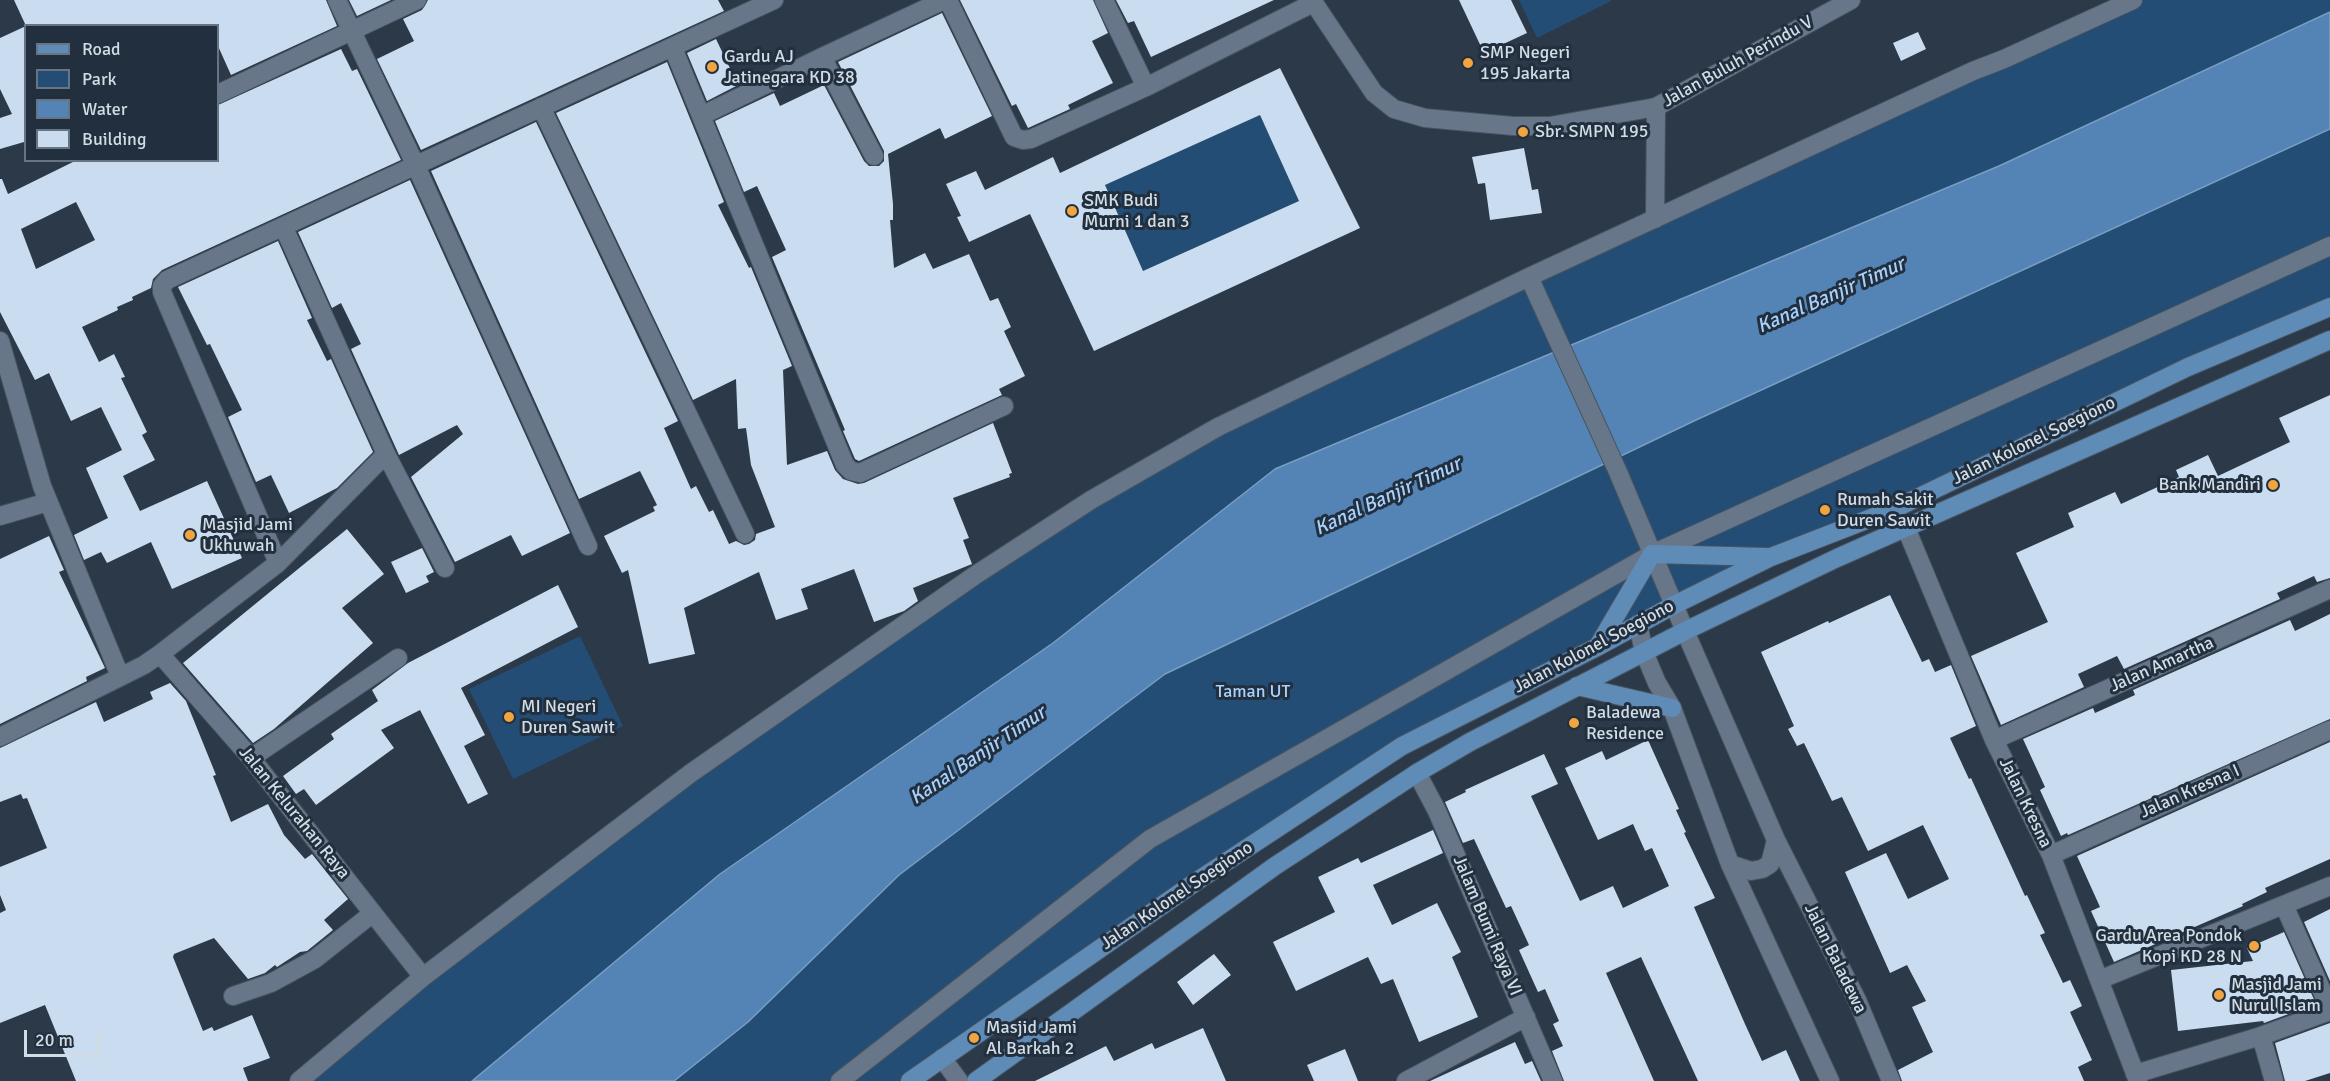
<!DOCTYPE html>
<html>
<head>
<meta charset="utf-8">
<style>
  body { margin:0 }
  #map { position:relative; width:2330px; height:1081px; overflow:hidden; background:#2b3948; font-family:Signika,sans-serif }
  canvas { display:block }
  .legend { position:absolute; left:24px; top:24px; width:195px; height:138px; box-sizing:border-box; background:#212f3e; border:2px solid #687481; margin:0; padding:8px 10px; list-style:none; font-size:18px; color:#d2dce5 }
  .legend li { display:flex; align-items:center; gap:12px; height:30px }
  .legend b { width:30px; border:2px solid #687481 }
  .scale { position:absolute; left:24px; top:1030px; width:76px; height:27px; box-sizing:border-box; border:3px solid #d2dce5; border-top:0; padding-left:8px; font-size:18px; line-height:21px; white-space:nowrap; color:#d2dce5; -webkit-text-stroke:4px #212f3e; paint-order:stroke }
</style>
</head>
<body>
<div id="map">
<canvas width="2330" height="1081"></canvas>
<ul class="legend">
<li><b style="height:8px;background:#5f8bb7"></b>Road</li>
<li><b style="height:16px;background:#244d75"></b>Park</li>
<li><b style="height:16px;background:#5484b5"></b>Water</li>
<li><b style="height:16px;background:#cadcf0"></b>Building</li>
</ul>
<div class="scale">20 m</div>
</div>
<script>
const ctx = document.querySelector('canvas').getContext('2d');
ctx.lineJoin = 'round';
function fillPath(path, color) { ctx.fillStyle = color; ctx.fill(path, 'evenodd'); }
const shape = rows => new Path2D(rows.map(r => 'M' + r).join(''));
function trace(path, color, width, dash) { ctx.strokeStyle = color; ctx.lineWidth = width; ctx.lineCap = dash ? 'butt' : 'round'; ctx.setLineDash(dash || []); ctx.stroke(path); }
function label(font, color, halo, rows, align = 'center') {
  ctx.font = font + ' Signika,sans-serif'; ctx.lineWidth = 6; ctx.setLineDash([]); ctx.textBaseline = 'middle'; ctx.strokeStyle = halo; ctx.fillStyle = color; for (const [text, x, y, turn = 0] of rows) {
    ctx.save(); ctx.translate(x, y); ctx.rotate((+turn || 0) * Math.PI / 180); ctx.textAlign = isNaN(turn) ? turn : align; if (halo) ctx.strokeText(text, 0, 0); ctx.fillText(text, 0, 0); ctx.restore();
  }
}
const green = shape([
  [1519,0,1611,0,1611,1,1537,38],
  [2133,0,2330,0,2330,242,1647,546,2330,246,2330,307,1833,534,1403,746,910,1081,299,1081,691,773,1136,474,1529,277],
  [1260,115,1299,201,1143,271,1105,185],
  [580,636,623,726,513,779,469,689]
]);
const water = shape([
  [2330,12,2330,129,1696,420,1165,674,899,875,748,1022,674,1081,472,1081,720,874,1053,643,1275,469,1999,166,2330,12]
]);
const building = shape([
  [14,0,326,0,337,26,231,75,218,46,218,26,26,26],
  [349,0,391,0,357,16],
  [428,0,718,0,724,11,421,150,377,59,414,41,403,19,422,10],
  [960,0,1093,0,1108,33,1092,41,1113,83,1068,105,1070,109,1028,128,1016,104,1012,106],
  [1116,0,1274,0,1151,57,1134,21,1128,23],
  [1459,0,1511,0,1527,33,1484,53],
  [942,13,992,116,945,139,940,128,888,154,893,204,893,220,890,220,894,268,925,253,933,269,969,254,990,301,998,298,1011,327,1004,331,1025,376,999,389,1002,395,859,461,855,459,843,431,845,430,772,257,786,250,757,186,744,192,715,121,774,93,780,106,824,85,864,161,869,166,879,166,884,161,884,151,838,62],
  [26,26,26,145,24,142,0,149,0,118,12,114,0,89,0,38],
  [1918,32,1926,49,1901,61,1893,43],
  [716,39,738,85,707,101,687,53],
  [341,49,352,71,357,69,401,160,162,270,153,279,151,288,132,297,133,300,117,307,118,310,82,327,99,362,114,354,125,377,121,378,147,432,142,435,155,460,123,476,140,511,207,481,242,558,172,589,151,542,107,563,101,552,84,560,74,535,108,518,86,468,122,450,101,407,71,421,49,373,35,380,0,312,0,179,2,179,8,194,77,160,218,160,218,105],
  [76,202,95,240,36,269,21,229],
  [667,62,724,202,718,205,749,268,751,267,792,366,783,370,787,465,827,451,835,470,843,479,858,484,864,483,993,423,1012,473,1009,474,1010,477,953,498,969,538,963,540,972,564,913,588,918,601,904,611,874,622,854,569,801,589,808,609,776,620,759,572,684,608,695,654,649,664,628,570,622,573,604,536,655,511,653,507,657,505,640,471,579,499,431,171,536,122,678,421,664,428,691,489,696,486,709,512,713,510,729,544,736,541,744,545,749,544,755,540,756,534,775,527,751,465,746,428,738,429,736,379,693,400,556,113],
  [1280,68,1360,228,1094,351,1030,214,969,242,957,217,961,216,946,184,976,171,985,190,1053,157,1060,173],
  [1260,115,1299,201,1143,271,1105,185],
  [1524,148,1532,190,1538,189,1542,213,1490,220,1485,183,1478,184,1472,157],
  [410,180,570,533,522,556,511,535,455,562,411,477,463,434,457,425,399,455,351,349,361,344,341,303,332,308,298,232],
  [278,241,312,318,307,320,327,361,331,359,373,452,337,488,289,513,271,475,256,482,228,417,242,410,210,344,207,345,178,287],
  [2330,395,2330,578,2317,582,2314,576,2277,593,2280,599,2124,669,2117,656,2078,674,2084,687,2001,725,1971,656,2048,622,2016,553,2074,527,2068,513,2115,492,2121,504,2179,477,2176,470,2208,455,2218,476,2290,442,2279,418],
  [347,529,384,574,342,608,373,643,274,729,253,743,183,663],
  [49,536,64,570,59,572,105,668,86,677,87,681,0,724,0,559],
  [422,548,434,572,426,576,429,582,406,593,391,562],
  [558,585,578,627,461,688,485,735,464,746,488,794,468,804,420,710,381,730,394,748,316,805,304,789,296,794,283,776,334,739,331,734,378,701,372,690,408,663],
  [1890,595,1922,662,1929,659,1935,672,1951,665,1976,726,1950,738,1969,779,1971,778,2025,896,2027,895,2045,933,2040,935,2063,983,2070,980,2082,1006,2070,1012,2092,1060,2078,1067,2084,1081,1902,1081,1898,1070,1933,1052,1912,1007,1926,1001,1907,965,1890,973,1845,872,1886,853,1908,899,1949,879,1923,825,1868,851,1842,797,1832,801,1804,743,1797,746,1788,729,1794,726,1761,652,1828,621,1829,623],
  [2330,614,2330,719,2068,835,2067,833,2061,836,2040,790,2045,787,2023,739,2093,708,2095,713,2135,695,2133,690,2290,620,2295,631],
  [170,683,186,701,216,775,213,776,231,822,268,804,284,835,305,859,312,854,348,899,324,920,333,930,307,951,300,952,277,967,275,965,265,973,248,979,214,938,174,954,173,957,203,1031,212,1027,214,1031,252,1015,270,1058,243,1068,248,1081,76,1081,45,1005,0,1023,0,913,6,910,0,895,0,867,47,848,27,798,23,799,21,794,0,802,0,748,96,702,104,722,153,699,150,692],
  [1648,740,1679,809,1676,810,1686,832,1684,833,1715,898,1694,907,1745,1024,1762,1061,1786,1050,1800,1081,1698,1081,1641,957,1606,973,1654,1081,1564,1081,1552,1051,1563,1046,1553,1024,1559,1021,1545,989,1538,992,1519,950,1529,945,1511,906,1506,908,1474,839,1463,843,1445,802,1466,792,1465,790,1544,754,1558,784,1531,796,1580,901,1613,886,1623,908,1669,886,1652,848,1645,851,1633,824,1598,840,1565,768,1602,751,1606,760],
  [2330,742,2330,859,2265,888,2267,892,2242,904,2243,906,2114,962,2091,911,2100,907,2077,856],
  [1433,830,1443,853,1373,885,1392,925,1437,903,1461,952,1452,957,1478,1017,1419,1042,1393,979,1381,984,1368,957,1296,991,1273,942,1335,912,1318,877,1358,858,1361,863],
  [2330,909,2330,981,2304,922],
  [2284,932,2316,1004,2264,1023,2263,1021,2178,1031,2171,970,2253,961,2247,948],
  [1214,954,1231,975,1193,1005,1177,982],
  [2330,1023,2330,1073,2305,1081,2285,1081,2275,1043],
  [1203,1028,1226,1081,1035,1081,1106,1046,1114,1061,1152,1043,1155,1049],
  [1515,1042,1525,1064,1532,1061,1541,1081,1430,1081],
  [1345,1049,1358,1081,1314,1081,1307,1065]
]);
const street = shape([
  [337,0,416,166,588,546],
  [948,0,1014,137,1023,140,1031,139,1146,87,1313,3],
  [1104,0,1146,87],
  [673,48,845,465,851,471,860,473,1004,406],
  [822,57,874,156],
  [218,94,417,0],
  [541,107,745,534],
  [1656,107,1851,0],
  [701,116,822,57,944,0],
  [284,228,386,454,445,568],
  [0,341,42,486,120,676],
  [0,516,48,502],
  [1906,528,1994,740,2051,855,2138,1081],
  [278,563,162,292,162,286,167,280,774,0],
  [1638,624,1644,652,1657,683,1672,708,1730,864,1830,1081],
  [1685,631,1776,840,1857,1000,1891,1081],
  [160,654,251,758,423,977],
  [0,737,144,665,160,654,278,563,386,454],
  [1994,740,2330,589],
  [251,758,398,658],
  [1417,773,1437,811,1553,1081],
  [2051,855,2330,730],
  [1730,864,1751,871,1762,869,1770,864,1776,840],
  [2284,905,2330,1009],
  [2099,980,2330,886],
  [233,996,271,983,315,959,373,913],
  [2261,1036,2274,1081],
  [942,1058,959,1081],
  [2135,1074,2261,1036,2330,1011],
  [840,1081,1150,839,1652,554,2330,246],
  [1406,1081,1526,1017]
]);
const secondary = shape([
  [1312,0,1374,93,1394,109,1425,118,1513,126,1550,126,1656,107,1655,219],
  [1529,277,1618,472,1685,631],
  [299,1081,423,977,691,773,974,576,1091,500,1218,427,1529,277,1973,71,2004,59,2133,0]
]);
const primary = shape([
  [1598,646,1652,554,1767,557],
  [1577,686,1672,708],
  [910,1081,1197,881,1402,746,1597,647,1674,605,1771,557,1892,510,2188,367,2330,307],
  [976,1081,1275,866,1417,773,1470,742,1685,631,1837,558,2330,340]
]);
const markers = [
  [1468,63,6,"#f1a540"],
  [712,67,6,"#f1a540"],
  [1523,132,6,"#f1a540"],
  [1072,211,6,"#f1a540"],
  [2273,485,6,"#f1a540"],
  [1825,510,6,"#f1a540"],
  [190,535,6,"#f1a540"],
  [509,717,6,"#f1a540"],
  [1574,723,6,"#f1a540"],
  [2254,946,6,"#f1a540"],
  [2219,995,6,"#f1a540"],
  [974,1038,6,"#f1a540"]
];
const poiNames = [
  ["SMP Negeri",1480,53],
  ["195 Jakarta",1480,74],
  ["Gardu AJ",724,57],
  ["Jatinegara KD 38",724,78],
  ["Sbr. SMPN 195",1535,132],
  ["SMK Budi",1084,201],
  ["Murni 1 dan 3",1084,222],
  ["Bank Mandiri",2261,485,"right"],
  ["Rumah Sakit",1837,500],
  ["Duren Sawit",1837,521],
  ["Masjid Jami",202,525],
  ["Ukhuwah",202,546],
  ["MI Negeri",521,707],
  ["Duren Sawit",521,728],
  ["Baladewa",1586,713],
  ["Residence",1586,734],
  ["Gardu Area Pondok",2242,936,"right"],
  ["Kopi KD 28 N",2242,957,"right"],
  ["Masjid Jami",2231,985],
  ["Nurul Islam",2231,1006],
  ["Masjid Jami",986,1028],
  ["Al Barkah 2",986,1049]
];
const streetNames = [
  ["Jalan Buluh Perindu V",1738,62,-29],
  ["Jalan Kolonel Soegiono",2034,441,-26],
  ["Jalan Kolonel Soegiono",1594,647,-28],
  ["Jalan Amartha",2162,665,-24],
  ["Jalan Kresna I",2190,792,-24],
  ["Jalan Kresna",2025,803,64],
  ["Jalan Kelurahan Raya",294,813,51],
  ["Jalan Kolonel Soegiono",1177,896,-34],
  ["Jalam Bumi Raya VI",1487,926,67],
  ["Jalan Baladewa",1835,959,64]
];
const parkNames = [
  ["Taman UT",1253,692]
];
const waterNames = [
  ["Kanal Banjir Timur",1831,296,-24],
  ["Kanal Banjir Timur",1388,497,-25],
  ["Kanal Banjir Timur",978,756,-34]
];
fillPath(green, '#244d75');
fillPath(water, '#5484b5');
trace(water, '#7a9ec3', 1.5);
fillPath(building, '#cadcf0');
trace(street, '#485561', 20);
trace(secondary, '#485561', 20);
trace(primary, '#485561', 20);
trace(street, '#677789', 18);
trace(secondary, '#677789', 18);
trace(primary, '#5f8bb7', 18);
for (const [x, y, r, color] of markers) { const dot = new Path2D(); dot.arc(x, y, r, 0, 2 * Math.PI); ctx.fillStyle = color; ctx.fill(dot); trace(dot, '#212f3e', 2); }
label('18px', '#d2dce5', '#212f3e', poiNames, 'left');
label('18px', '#d2dce5', '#212f3e', streetNames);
label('18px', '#a8d0fa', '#212f3e', parkNames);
label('italic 20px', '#a8d0fa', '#212f3e', waterNames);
</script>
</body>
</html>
